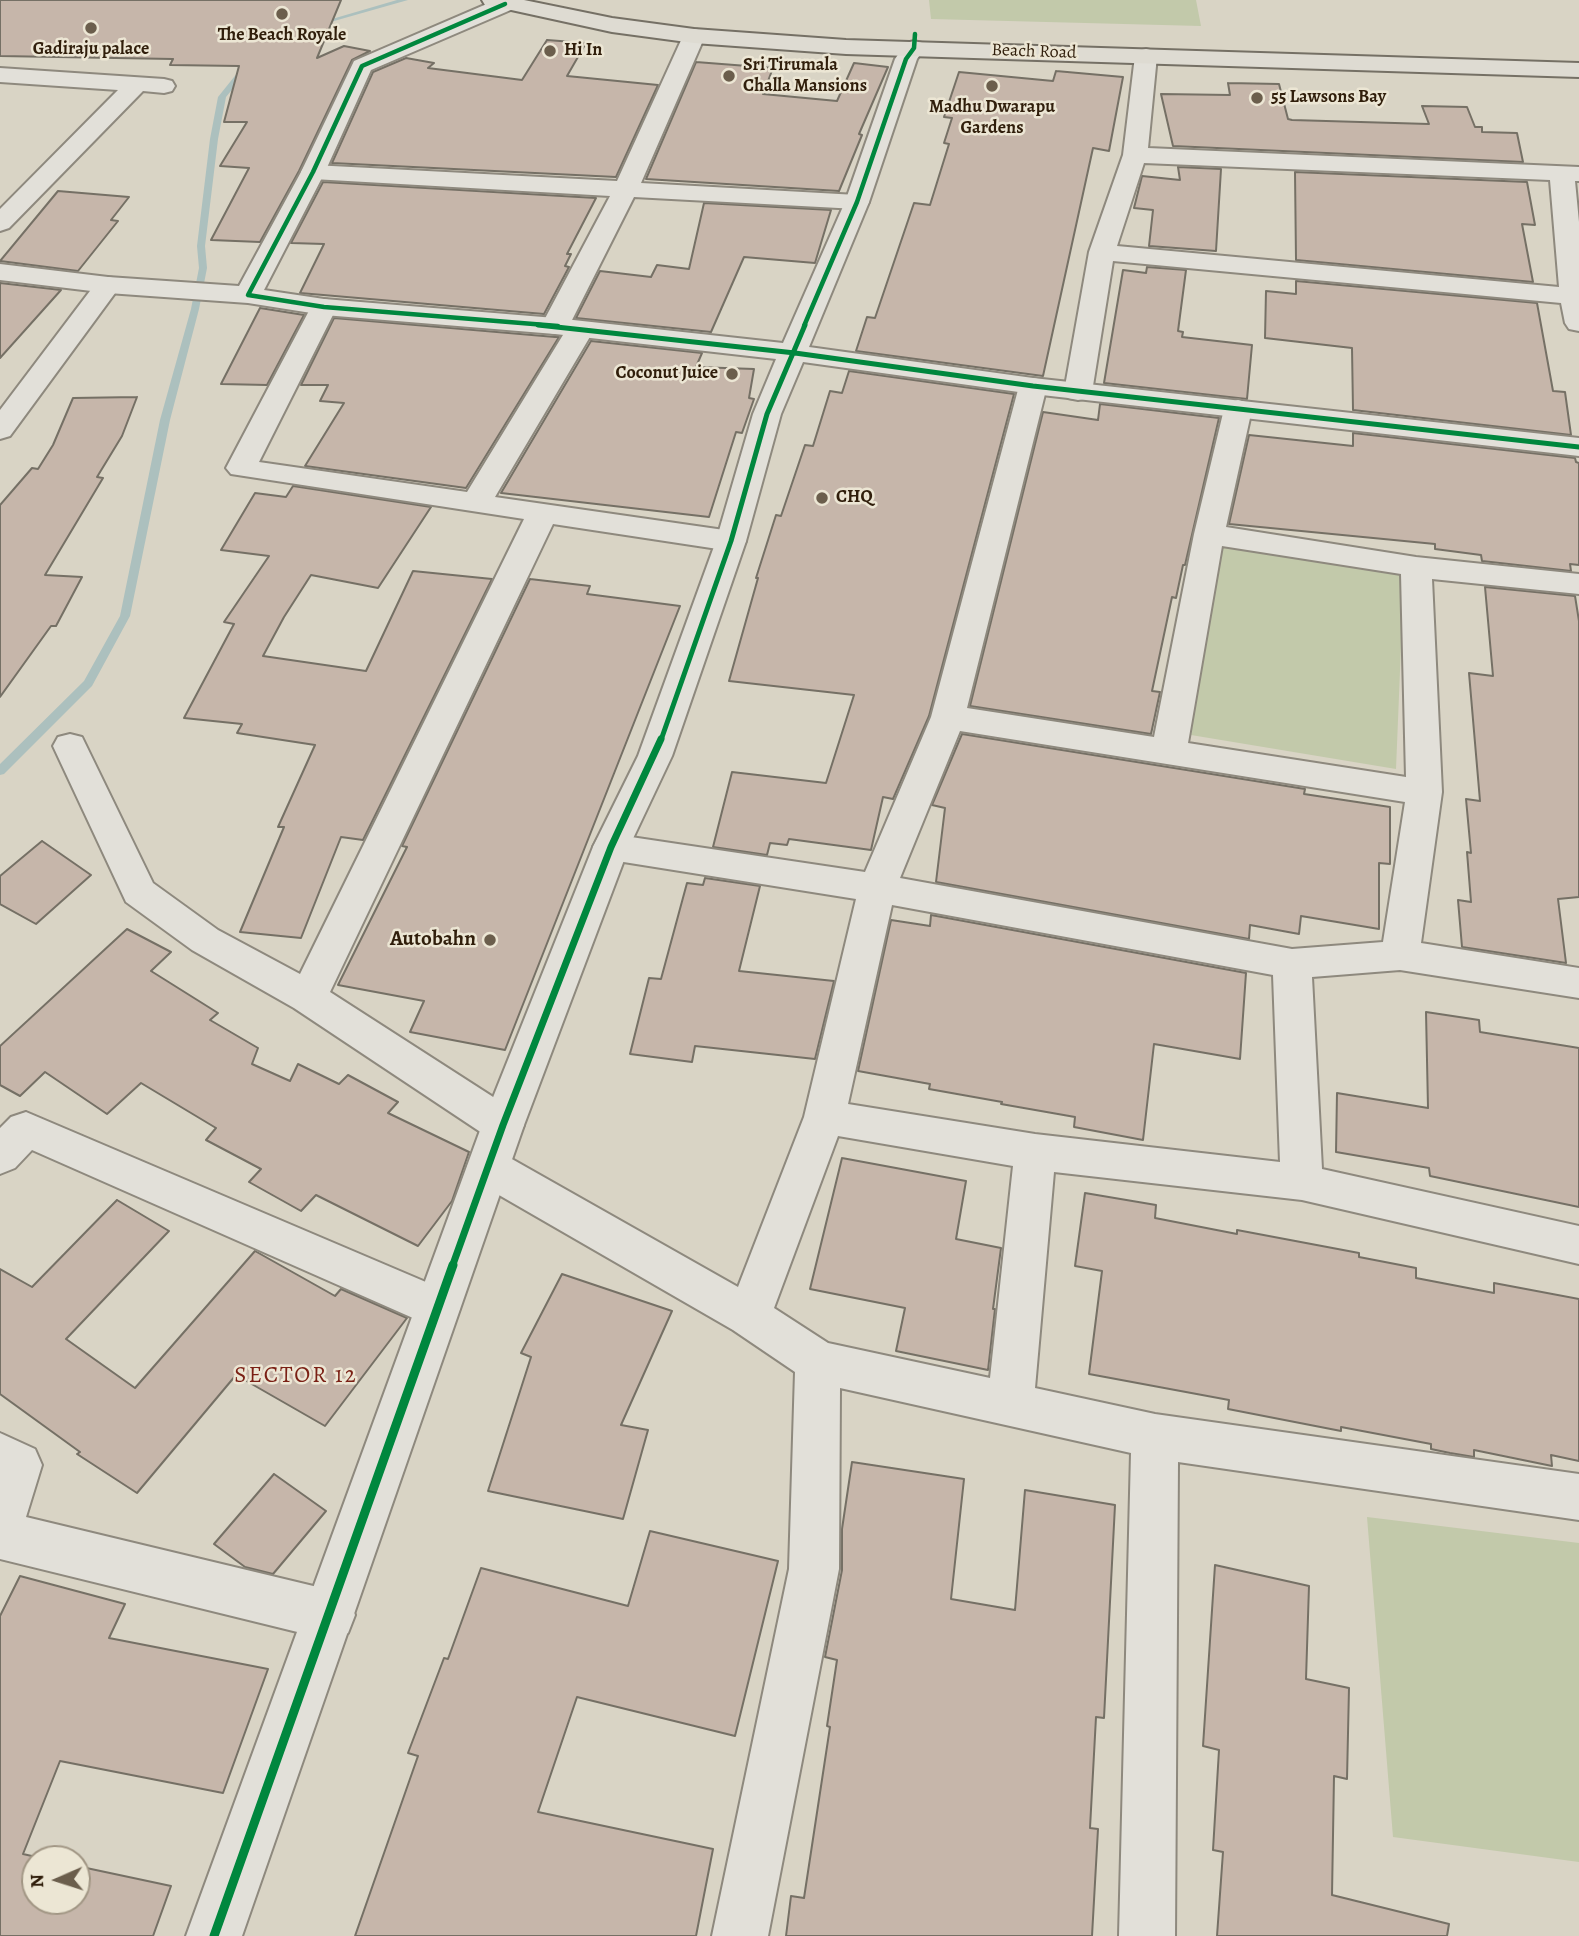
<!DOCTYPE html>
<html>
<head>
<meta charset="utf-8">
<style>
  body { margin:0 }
  #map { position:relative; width:1579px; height:1936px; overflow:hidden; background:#d9d4c5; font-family:Alegreya,serif }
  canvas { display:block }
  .north { position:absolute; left:21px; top:1845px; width:70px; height:70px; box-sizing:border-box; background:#ece6d4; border:2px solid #a19684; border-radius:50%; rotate:267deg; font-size:19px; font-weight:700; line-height:28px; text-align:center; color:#301e0b }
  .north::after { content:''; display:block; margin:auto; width:24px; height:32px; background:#6b5e4c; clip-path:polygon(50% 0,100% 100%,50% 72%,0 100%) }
</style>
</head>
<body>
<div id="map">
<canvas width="1579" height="1936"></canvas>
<div class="north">N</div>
</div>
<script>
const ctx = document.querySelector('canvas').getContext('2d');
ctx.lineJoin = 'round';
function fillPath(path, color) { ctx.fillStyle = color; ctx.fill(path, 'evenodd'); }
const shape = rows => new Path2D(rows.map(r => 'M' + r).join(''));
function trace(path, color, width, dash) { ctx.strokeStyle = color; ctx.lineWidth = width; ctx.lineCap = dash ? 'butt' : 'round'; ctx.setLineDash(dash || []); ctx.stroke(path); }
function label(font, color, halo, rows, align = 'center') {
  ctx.font = font + ' Alegreya,serif'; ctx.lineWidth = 5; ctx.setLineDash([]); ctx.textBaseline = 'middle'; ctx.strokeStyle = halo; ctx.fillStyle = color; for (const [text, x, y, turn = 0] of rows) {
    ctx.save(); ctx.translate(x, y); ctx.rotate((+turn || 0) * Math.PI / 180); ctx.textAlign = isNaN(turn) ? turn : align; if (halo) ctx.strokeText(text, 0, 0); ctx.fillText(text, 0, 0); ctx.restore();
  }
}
const green = shape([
  [929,0,1196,0,1201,26,931,19],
  [1219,546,1404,573,1396,769,1191,735],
  [1367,1517,1579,1543,1579,1862,1393,1837]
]);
const stream = shape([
  [397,0,408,0,320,25,315,24,397,0],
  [242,67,249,69,226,97,218,139,205,246,207,268,199,309,170,420,130,616,92,686,4,774,0,775,0,764,84,681,120,616,160,420,191,309,199,268,197,246,210,139,218,97,242,67]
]);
const building = shape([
  [0,0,341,0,317,58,344,46,370,51,352,60,299,171,260,242,211,240,249,168,220,166,247,122,224,122,239,66,170,65,173,59,0,56,0,0],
  [547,40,586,43,567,76,658,85,616,177,332,163,373,72,406,58,434,63,428,68,522,80,547,40],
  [696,62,773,68,763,94,837,101,854,63,888,67,859,134,862,135,839,191,646,179,696,62],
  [1056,71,1123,77,1109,151,1093,148,1043,376,856,351,867,317,875,318,914,203,930,205,949,144,944,143,952,118,944,117,959,72,1053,81,1056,71],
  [1228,83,1279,84,1288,119,1292,120,1429,124,1422,106,1467,107,1475,127,1482,127,1482,132,1517,133,1523,162,1173,146,1161,94,1230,95,1228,83],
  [1178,167,1221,169,1216,251,1149,246,1153,210,1134,208,1142,176,1180,180,1178,167],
  [1295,172,1527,182,1535,225,1522,224,1533,282,1296,260,1295,172],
  [323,182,596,198,567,254,571,254,565,266,569,267,544,314,300,293,324,244,291,243,323,182],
  [58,191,129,197,111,220,118,221,78,271,0,261,58,191],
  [704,203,831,210,815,263,744,257,711,332,576,318,600,271,651,277,657,265,689,269,704,203],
  [1147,267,1186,270,1178,331,1183,332,1182,337,1252,345,1247,399,1104,383,1123,270,1146,273,1147,267],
  [1296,281,1537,303,1553,391,1565,392,1571,435,1353,410,1352,348,1265,338,1266,291,1296,294,1296,281],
  [0,283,61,290,0,358,0,283],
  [260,308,304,315,267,385,221,384,260,308],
  [334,318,555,337,559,337,466,488,305,466,344,403,320,401,328,385,301,385,334,318],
  [591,341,702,353,696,367,754,369,749,398,754,399,742,433,736,432,709,517,501,493,591,341],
  [849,371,1014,394,929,716,893,799,883,797,871,850,789,839,787,845,770,843,767,855,713,847,732,772,826,783,854,695,729,681,758,578,756,578,776,515,781,516,805,445,813,446,830,391,842,393,849,371],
  [137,397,122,436,97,477,103,478,45,575,82,577,56,626,51,626,0,697,0,505,32,468,38,469,53,445,73,398,137,397],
  [1100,404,1219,418,1185,565,1183,565,1176,598,1172,597,1152,691,1160,692,1151,734,970,706,1043,412,1098,420,1100,404],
  [1353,433,1575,458,1576,462,1579,463,1579,565,1570,564,1571,571,1482,561,1481,555,1435,549,1435,544,1229,524,1249,435,1353,446,1353,433],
  [293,486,431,507,378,588,311,575,284,617,263,656,366,671,413,571,492,579,363,840,341,837,301,938,240,932,284,827,278,827,315,745,237,733,242,724,184,718,234,624,224,622,269,556,221,550,255,493,286,497,293,486],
  [530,579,590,586,587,594,680,606,505,1050,410,1032,424,1001,338,985,407,847,402,846,530,579],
  [1485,587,1575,596,1579,621,1579,897,1558,899,1566,963,1462,947,1458,900,1471,902,1467,852,1471,853,1466,799,1480,801,1469,673,1493,676,1485,587],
  [962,734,1305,789,1304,794,1390,807,1390,864,1379,863,1379,929,1301,916,1299,934,1250,925,1249,939,936,882,945,808,932,805,962,734],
  [42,841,91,875,36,924,0,904,0,876,42,841],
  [705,878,760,886,739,971,834,981,815,1059,695,1046,692,1062,630,1054,649,978,661,979,687,883,703,885,705,878],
  [931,915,1246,973,1240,1059,1154,1044,1143,1140,1074,1127,1075,1117,1001,1104,1002,1102,929,1089,930,1084,858,1071,891,920,930,926,931,915],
  [127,929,171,952,151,971,218,1013,210,1020,258,1048,252,1064,290,1081,298,1064,339,1084,348,1075,398,1102,388,1113,469,1152,452,1201,418,1246,316,1195,301,1211,249,1182,261,1169,206,1140,216,1128,141,1083,107,1114,45,1072,20,1096,0,1085,0,1046,127,929],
  [1426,1012,1479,1020,1480,1032,1579,1048,1579,1207,1430,1176,1429,1168,1336,1152,1337,1093,1428,1108,1426,1012],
  [842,1158,966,1181,956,1239,1001,1248,993,1309,995,1309,988,1370,896,1351,905,1308,810,1289,842,1158],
  [1085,1193,1156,1205,1155,1218,1237,1234,1237,1230,1359,1253,1359,1257,1416,1268,1416,1278,1494,1293,1494,1283,1579,1299,1579,1461,1551,1455,1552,1466,1474,1450,1474,1457,1450,1453,1431,1449,1431,1444,1341,1427,1341,1431,1228,1409,1229,1400,1089,1374,1102,1271,1075,1266,1085,1193],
  [117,1200,169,1231,66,1339,135,1388,255,1251,335,1296,341,1289,407,1318,325,1426,236,1375,137,1493,77,1454,80,1452,0,1394,0,1269,32,1287,117,1200],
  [562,1274,672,1311,621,1425,648,1430,623,1519,488,1491,531,1357,521,1353,562,1274],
  [852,1462,964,1479,951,1599,1015,1610,1025,1490,1115,1505,1104,1718,1096,1717,1090,1828,1098,1829,1092,1936,786,1936,791,1896,804,1898,830,1727,827,1726,837,1660,825,1657,842,1570,842,1529,852,1462],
  [274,1474,326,1511,273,1574,245,1567,214,1544,274,1474],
  [650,1531,778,1561,735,1736,577,1697,538,1812,713,1849,696,1936,355,1936,418,1756,408,1753,444,1658,448,1659,481,1568,628,1606,650,1531],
  [1215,1565,1309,1586,1306,1679,1349,1688,1347,1779,1334,1776,1332,1895,1449,1924,1447,1936,1217,1936,1223,1852,1213,1850,1219,1750,1203,1746,1215,1565],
  [20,1576,125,1604,109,1638,268,1669,223,1793,60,1761,23,1854,45,1859,35,1859,35,1901,77,1901,77,1866,171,1886,153,1936,0,1936,0,1616,20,1576]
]);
const minor = shape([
  [694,29,702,31,705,36,641,183,857,195,866,197,869,202,866,207,857,209,634,197,569,326,565,332,555,334,545,332,541,326,610,196,313,179,304,177,301,172,304,167,313,165,617,181,683,36,686,31,694,29],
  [1146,49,1154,51,1157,56,1148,148,1579,167,1579,181,1575,181,1579,222,1579,331,1569,329,1565,323,1561,303,1113,261,1092,392,1088,398,1078,400,1068,398,1064,392,1089,252,1123,155,1135,56,1138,51,1146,49],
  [1144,163,1550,180,1559,287,1117,246,1144,163],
  [0,68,164,79,172,81,175,86,172,91,164,93,143,91,9,228,0,231,0,209,118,90,0,82,0,68],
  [108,277,117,279,121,285,10,436,0,439,0,410,99,279,108,277],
  [324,299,333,301,337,307,259,462,467,492,566,330,570,324,580,322,590,324,594,330,495,497,731,531,742,534,746,541,742,548,731,551,553,524,330,992,518,1113,524,1125,518,1137,503,1142,488,1137,294,1008,192,950,126,902,53,746,58,737,70,734,82,737,153,883,218,930,300,974,524,519,231,474,226,468,311,307,315,301,324,299],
  [1033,378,1043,380,1047,386,967,708,1154,737,1194,534,1224,409,1228,403,1238,400,1248,403,1252,409,1226,527,1416,557,1579,574,1579,594,1432,579,1442,792,1421,943,1579,968,1579,998,1400,970,1312,977,1322,1169,1579,1226,1579,1264,1302,1200,1054,1172,1035,1388,1155,1414,1579,1474,1579,1520,1178,1462,1175,1936,1119,1936,1131,1453,840,1388,839,1569,768,1936,712,1936,789,1569,795,1372,733,1330,473,1180,467,1167,473,1154,488,1149,503,1154,738,1287,804,1117,856,899,611,860,598,856,593,847,598,838,611,834,865,872,931,717,1019,386,1023,380,1033,378],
  [1222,546,1401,574,1406,777,1188,743,1222,546],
  [960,731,1405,802,1383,942,1292,949,900,878,960,731],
  [892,905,1273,975,1280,1162,1035,1134,848,1104,892,905],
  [838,1136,1013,1166,990,1378,828,1343,774,1308,838,1136],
  [26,1112,454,1294,460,1308,454,1322,438,1328,422,1322,32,1150,15,1168,0,1174,0,1128,11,1117,26,1112],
  [0,1433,35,1449,42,1465,26,1517,330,1590,348,1597,355,1615,348,1633,330,1640,0,1559,0,1433]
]);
const tertiary = shape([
  [496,0,513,0,516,4,513,9,371,70,325,172,264,290,324,299,555,318,783,343,845,202,895,59,906,43,914,41,922,43,925,48,917,59,869,202,809,347,1033,378,1579,438,1579,456,1033,394,803,362,781,414,746,541,672,756,629,847,524,1125,242,1936,186,1936,482,1125,593,847,638,756,716,541,753,414,776,359,555,334,324,315,248,303,108,293,0,280,0,264,108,277,239,286,301,172,354,61,496,0]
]);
const primary = shape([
  [482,0,524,0,612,18,694,29,846,40,1579,63,1579,77,846,54,694,43,612,32,493,6,485,5,482,0]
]);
const cyclewayFar3 = shape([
  [505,4,362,66,313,172,248,295,324,307,558,326],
  [804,326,857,202,906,59,914,48,915,34]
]);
const cyclewayFar2 = shape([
  [538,325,795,353,1033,386,1579,447],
  [661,740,731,541,767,414,805,325]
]);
const cyclewayFar1 = shape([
  [452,1267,503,1125,611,847,661,739]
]);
const cycleway = shape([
  [214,1936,453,1265]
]);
const markers = [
  [282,14,7,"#6b5e4c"],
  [91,28,7,"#6b5e4c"],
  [550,51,7,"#6b5e4c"],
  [729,76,7,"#6b5e4c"],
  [992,86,7,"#6b5e4c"],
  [1257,98,7,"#6b5e4c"],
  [732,374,7,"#6b5e4c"],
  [822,498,7,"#6b5e4c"],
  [490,940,7,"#6b5e4c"]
];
const farPoinames = [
  ["The Beach Royale",282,36,"center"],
  ["Gadiraju palace",91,50,"center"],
  ["Hi In",564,51],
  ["Sri Tirumala",743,66],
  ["Challa Mansions",743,87],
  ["55 Lawsons Bay",1271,98],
  ["Madhu Dwarapu",992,108,"center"],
  ["Gardens",992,129,"center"],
  ["Coconut Juice",718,374,"right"],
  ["CHQ",836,498]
];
const farStreetnames = [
  ["Beach Road",1034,52,2]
];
const poiNames = [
  ["Autobahn",476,940]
];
const neighbourhoodNames = [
  ["SECTOR 12",296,1376]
];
fillPath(green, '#c2c9aa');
fillPath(stream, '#acc0be');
fillPath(building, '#c6b6aa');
trace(building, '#757065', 2);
trace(minor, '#8e897e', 4);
trace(tertiary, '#8e897e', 4);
trace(primary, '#757065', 4);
fillPath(minor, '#e2e0d9');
fillPath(tertiary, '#e2e0d9');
fillPath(primary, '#dedbd2');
trace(cyclewayFar3, '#00873e', 4.5);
trace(cyclewayFar2, '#00873e', 5);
trace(cyclewayFar1, '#00873e', 7);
trace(cycleway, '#00873e', 9);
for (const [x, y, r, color] of markers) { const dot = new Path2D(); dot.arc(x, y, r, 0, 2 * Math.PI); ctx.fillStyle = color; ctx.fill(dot); trace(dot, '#ece6d4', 2.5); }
label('bold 18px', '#301e0b', '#ece6d4', farPoinames, 'left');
label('18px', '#301e0b', '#ece6d4', farStreetnames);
label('bold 21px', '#301e0b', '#ece6d4', poiNames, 'right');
ctx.letterSpacing = '2px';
label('23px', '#7a1f14', '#ece6d4', neighbourhoodNames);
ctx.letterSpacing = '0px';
</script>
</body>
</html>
